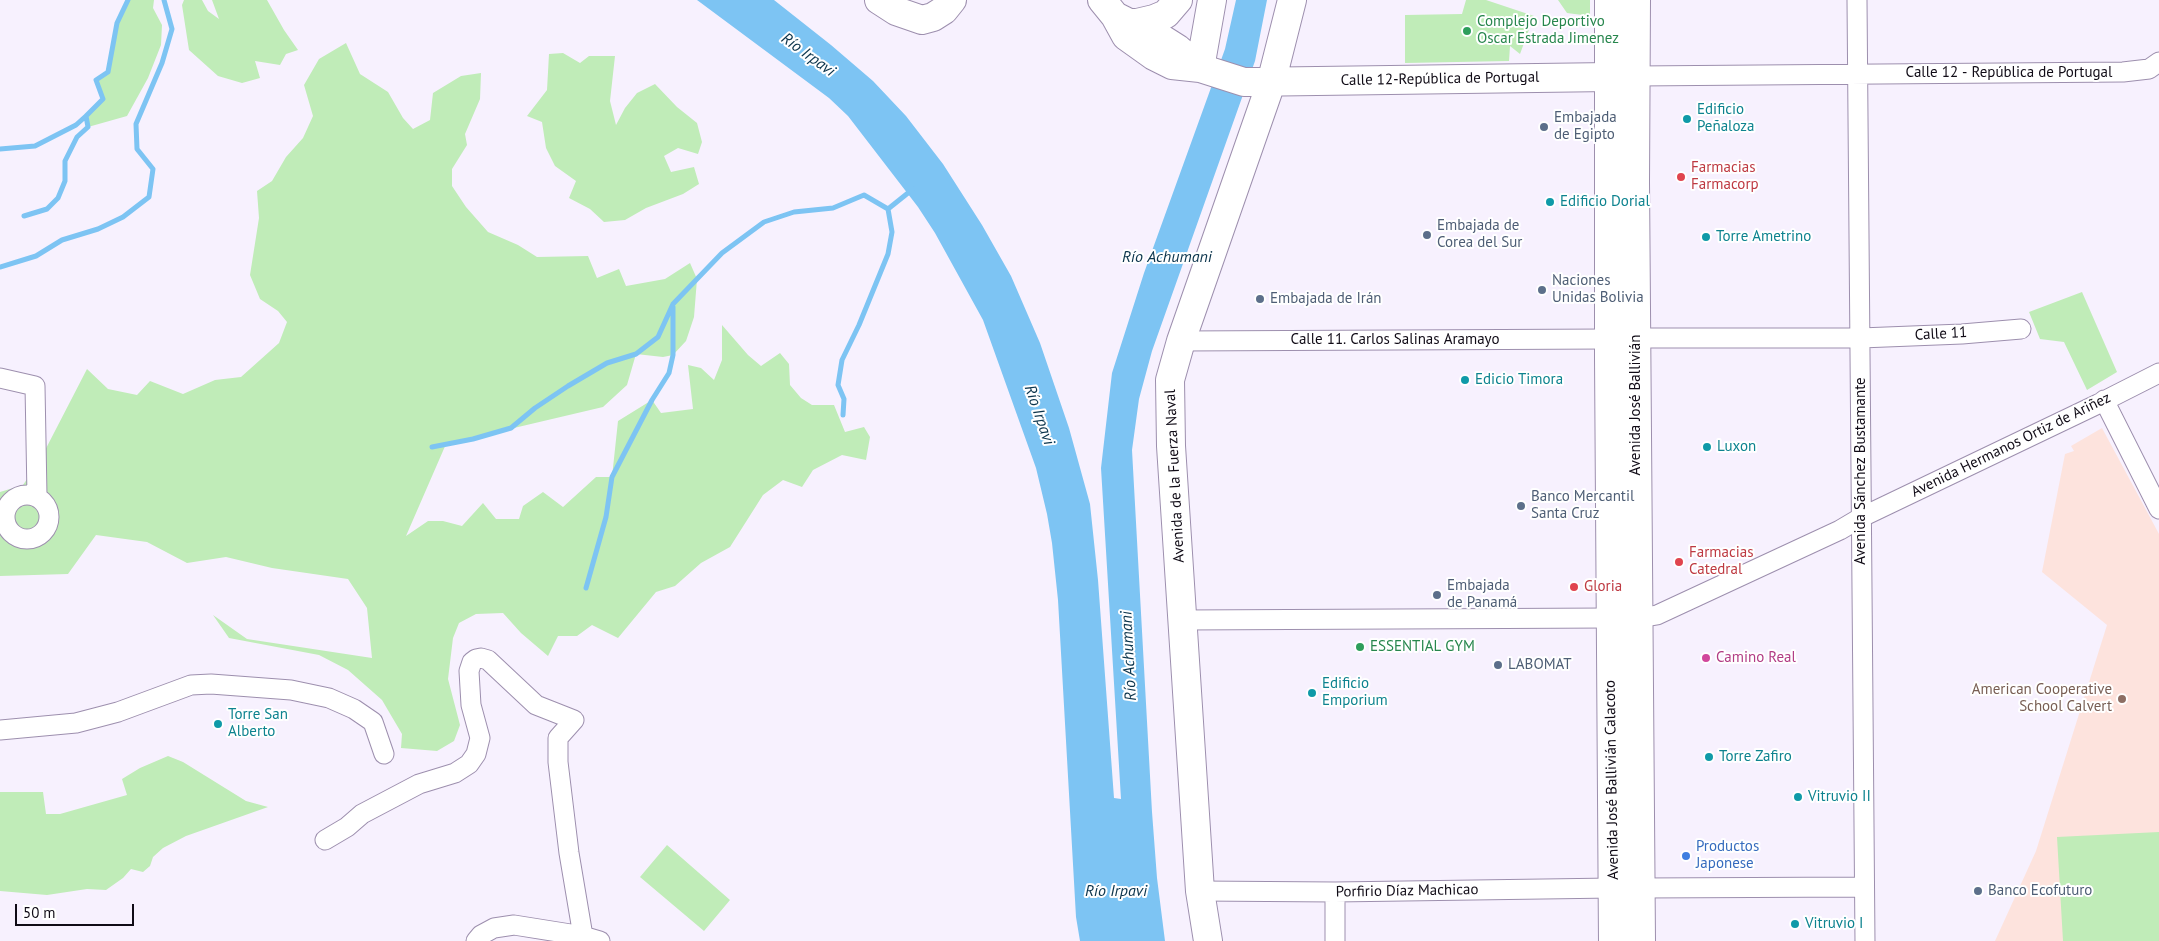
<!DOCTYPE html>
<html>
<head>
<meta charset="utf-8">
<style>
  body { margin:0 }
  #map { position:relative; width:2159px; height:941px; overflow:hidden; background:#f7f1fe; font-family:"PT Sans",sans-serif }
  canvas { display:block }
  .scale { position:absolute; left:15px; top:904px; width:119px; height:22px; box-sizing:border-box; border:2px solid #100b16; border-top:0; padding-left:6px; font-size:15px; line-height:18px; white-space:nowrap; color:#100b16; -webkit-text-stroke:4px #fff; paint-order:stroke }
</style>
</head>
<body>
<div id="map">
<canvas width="2159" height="941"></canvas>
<div class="scale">50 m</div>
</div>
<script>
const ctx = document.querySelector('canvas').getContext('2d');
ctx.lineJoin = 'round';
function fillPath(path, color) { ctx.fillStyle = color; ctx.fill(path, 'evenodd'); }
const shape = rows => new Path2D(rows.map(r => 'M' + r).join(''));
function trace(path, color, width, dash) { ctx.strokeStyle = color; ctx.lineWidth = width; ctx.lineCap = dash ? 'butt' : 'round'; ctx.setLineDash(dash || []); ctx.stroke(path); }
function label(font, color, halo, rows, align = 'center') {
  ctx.font = font + ' "PT Sans",sans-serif'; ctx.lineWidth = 4; ctx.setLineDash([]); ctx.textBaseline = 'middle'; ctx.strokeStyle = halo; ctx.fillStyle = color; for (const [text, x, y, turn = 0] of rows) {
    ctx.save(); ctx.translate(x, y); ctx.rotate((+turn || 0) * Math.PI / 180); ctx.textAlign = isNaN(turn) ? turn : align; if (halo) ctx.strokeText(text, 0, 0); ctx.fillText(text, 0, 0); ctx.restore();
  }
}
const education = shape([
  [2102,428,2159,534,2159,941,1995,941,2036,851,2107,625,2042,572,2065,454,2074,451,2071,446]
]);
const green = shape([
  [128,0,154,0,153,8,162,25,161,45,148,78,127,116,88,127,86,116,103,99,96,80,108,72,117,23],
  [184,0,202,0,208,11,219,19,212,0,267,0,284,30,298,50,286,54,280,65,255,61,260,78,242,83,218,76,189,50,182,5],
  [1466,0,1486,0,1534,16,1520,54,1510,46,1509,61,1405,63,1405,15,1462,14],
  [1558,0,1590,0,1590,16,1567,13],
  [346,43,360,74,388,92,403,118,413,129,430,120,433,93,461,76,481,73,480,99,465,134,467,145,452,169,452,186,466,207,488,232,518,245,537,257,588,256,597,278,619,269,626,286,665,279,690,263,697,279,694,317,686,341,673,355,663,357,636,354,627,385,603,407,446,444,406,536,428,521,443,521,462,526,483,503,496,519,519,519,523,506,543,492,563,507,596,477,612,477,618,421,652,400,661,413,693,409,688,365,701,368,714,380,722,360,722,325,748,355,761,366,780,353,789,364,790,385,801,398,812,405,834,405,845,432,864,427,870,437,866,460,842,455,813,470,802,487,783,480,763,495,730,547,701,563,675,586,656,592,618,638,592,625,577,636,558,636,548,656,521,633,503,613,476,614,459,623,453,638,448,679,460,725,454,741,437,751,401,748,402,734,382,700,348,670,319,655,229,638,213,615,247,639,372,658,367,608,348,579,272,568,226,557,187,563,147,542,96,535,68,574,0,576,0,492,23,485,40,460,87,369,108,389,137,395,150,381,183,394,215,380,241,377,279,343,287,322,278,311,260,299,250,275,259,218,257,191,272,181,286,157,303,138,313,116,304,85,319,59],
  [563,53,580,63,589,56,615,56,610,101,616,125,625,108,637,93,655,84,677,107,697,123,702,142,698,154,678,148,664,156,671,172,694,167,699,184,683,194,646,208,625,220,604,222,590,209,569,198,576,181,555,166,546,148,542,122,527,116,547,90,549,54],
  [2082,292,2117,372,2087,390,2064,342,2040,339,2029,312],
  [168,756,183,762,246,801,268,807,186,836,163,848,153,857,150,866,143,872,131,869,123,878,106,890,87,889,47,895,0,891,0,792,43,792,46,814,60,814,127,795,122,779,140,768],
  [2159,832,2159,941,2063,941,2057,837],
  [667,845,730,900,704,931,640,877]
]);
const water = shape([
  [697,0,774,0,831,45,873,81,906,116,943,164,982,225,1011,276,1040,343,1069,428,1090,504,1098,580,1114,798,1121,799,1101,468,1112,373,1144,273,1225,49,1236,0,1267,0,1255,61,1152,351,1139,399,1132,450,1152,812,1157,878,1165,941,1080,941,1076,917,1058,600,1052,543,1047,514,1036,468,983,320,935,233,918,207,848,116,829,98]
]);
const stream = shape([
  [0,149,35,146,76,125,86,116],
  [24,216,47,209,58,198,65,181,65,161,77,137,88,127,86,116,103,99,96,80,108,72,117,23,128,0],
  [0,267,36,256,62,240,98,229,123,217,149,197,153,169,137,149,136,124,162,63,172,29,164,0],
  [843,415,844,399,838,385,842,360,859,325,888,254,892,232,888,209],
  [432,447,473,439,511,428,535,408,568,386,607,363,636,354,658,337,673,304,697,279,722,253,764,222,794,212,833,208,864,195,888,209,913,189],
  [586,588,606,517,612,477,652,400,669,373,673,355,673,307]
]);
const street = shape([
  [1857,0,1865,941],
  [1637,76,2123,72,2149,69,2159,62],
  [1637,338,1861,338,1962,334,2021,329],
  [1181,341,1609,339],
  [0,378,35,386,37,496],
  [2104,400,2159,509],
  '5 517a22 22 0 1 1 44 0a22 22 0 1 1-44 0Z',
  [1639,618,1657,615,1840,530,1862,517,2098,404,2159,373],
  [1183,620,1610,618],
  [0,730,76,723,118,712,191,685,211,684,291,690,329,698,354,709,373,722,384,754],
  [325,840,347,827,362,814,419,784,455,773,469,764,476,754,480,738,471,705,469,671,472,662,476,659,481,658,488,660,536,705,574,720,558,738,558,762,569,853,583,936],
  [1641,888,1863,887],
  [1200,891,1335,892,1613,888],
  [476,941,481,935,494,928,514,925,583,936,600,941],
  [1335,941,1335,892]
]);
const secondary = shape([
  [879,0,896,11,922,20,933,17,944,10,952,0],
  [1102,0,1115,16,1126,36,1154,56,1172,65,1200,68,1244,82,1610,77],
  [1115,16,1129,23,1137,23,1178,49,1193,62],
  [1137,23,1154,19,1166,14,1178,0],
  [1200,68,1212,0],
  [1208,941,1200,891,1171,446,1170,380,1181,341,1271,83,1292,0]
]);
const primary = shape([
  [1609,0,1609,358,1613,941],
  [1636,0,1635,182,1641,941]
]);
const markers = [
  [1467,31,5,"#2e9e5b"],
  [1687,119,5,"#0f9aa8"],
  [1544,127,5,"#5c6f8a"],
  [1681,177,5,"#e0444e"],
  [1550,202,5,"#0f9aa8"],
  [1427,235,5,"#5c6f8a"],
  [1706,237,5,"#0f9aa8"],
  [1542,290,5,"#5c6f8a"],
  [1260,299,5,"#5c6f8a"],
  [1465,380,5,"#0f9aa8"],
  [1707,447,5,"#0f9aa8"],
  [1521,506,5,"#5c6f8a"],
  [1679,562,5,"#e0444e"],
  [1574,587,5,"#e0444e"],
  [1437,595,5,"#5c6f8a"],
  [1360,647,5,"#2e9e5b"],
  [1706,658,5,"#d1479c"],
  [1498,665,5,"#5c6f8a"],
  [1312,693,5,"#0f9aa8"],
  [2122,699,5,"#8d6e63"],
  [218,724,5,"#0f9aa8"],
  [1709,757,5,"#0f9aa8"],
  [1798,797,5,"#0f9aa8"],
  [1686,856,5,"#3f7fe0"],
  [1978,891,5,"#5c6f8a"],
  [1795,924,5,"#0f9aa8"]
];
const leisureNames = [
  ["Complejo Deportivo",1477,22],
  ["Oscar Estrada Jimenez",1477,39],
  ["ESSENTIAL GYM",1370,647]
];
const streetNames = [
  ["Calle 12 - República de Portugal",2009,73],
  ["Calle 12-República de Portugal",1440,79,-1],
  ["Calle 11",1941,334,-3],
  ["Calle 11. Carlos Salinas Aramayo",1395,340],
  ["Avenida José Ballivián",1636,405,-90],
  ["Avenida Hermanos Ortiz de Ariñez",2011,445,-26],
  ["Avenida Sánchez Bustamante",1861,471,-90],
  ["Avenida de la Fuerza Naval",1175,476,-93],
  ["Avenida José Ballivián Calacoto",1612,780,-91],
  ["Porfirio Díaz Machicao",1407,891,-1]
];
const cultureNames = [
  ["Edificio",1697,110],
  ["Peñaloza",1697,127],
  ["Edificio Dorial",1560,202],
  ["Torre Ametrino",1716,237],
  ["Edicio Timora",1475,380],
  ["Luxon",1717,447],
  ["Edificio",1322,684],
  ["Emporium",1322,701],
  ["Torre San",228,715],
  ["Alberto",228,732],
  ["Torre Zafiro",1719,757],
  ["Vitruvio II",1808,797],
  ["Vitruvio I",1805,924]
];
const serviceNames = [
  ["Embajada",1554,118],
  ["de Egipto",1554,135],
  ["Embajada de",1437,226],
  ["Corea del Sur",1437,243],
  ["Naciones",1552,281],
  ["Unidas Bolivia",1552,298],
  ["Embajada de Irán",1270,299],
  ["Banco Mercantil",1531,497],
  ["Santa Cruz",1531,514],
  ["Embajada",1447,586],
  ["de Panamá",1447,603],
  ["LABOMAT",1508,665],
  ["Banco Ecofuturo",1988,891]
];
const healthNames = [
  ["Farmacias",1691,168],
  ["Farmacorp",1691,185],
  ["Farmacias",1689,553],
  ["Catedral",1689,570],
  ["Gloria",1584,587]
];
const hotelNames = [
  ["Camino Real",1716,658]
];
const educationNames = [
  ["American Cooperative",2112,690],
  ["School Calvert",2112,707]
];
const shopNames = [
  ["Productos",1696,847],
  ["Japonese",1696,864]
];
const waterNames = [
  ["Río Irpavi",808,55,36],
  ["Río Achumani",1167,257],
  ["Río Irpavi",1039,415,71],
  ["Río Achumani",1129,656,-93],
  ["Río Irpavi",1116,891]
];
fillPath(education, '#fde3dd');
fillPath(green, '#c0ecb8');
fillPath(water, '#7dc4f3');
trace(stream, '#7dc4f3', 5);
trace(street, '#9d8fae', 21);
trace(secondary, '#9d8fae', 30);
trace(primary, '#9d8fae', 30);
trace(street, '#fff', 19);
trace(secondary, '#fff', 28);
trace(primary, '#fff', 28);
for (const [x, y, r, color] of markers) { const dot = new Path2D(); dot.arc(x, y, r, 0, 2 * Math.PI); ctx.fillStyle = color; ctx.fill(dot); trace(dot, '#fff', 2); }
label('15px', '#27864d', '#fff', leisureNames, 'left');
label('15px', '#100b16', '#fff', streetNames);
label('15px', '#0d838f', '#fff', cultureNames, 'left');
label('15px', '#4e5e75', '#fff', serviceNames, 'left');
label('15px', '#be3a42', '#fff', healthNames, 'left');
label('15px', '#b23c85', '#fff', hotelNames, 'left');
label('15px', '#785e54', '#fff', educationNames, 'right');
label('15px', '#366cbe', '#fff', shopNames, 'left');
label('italic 16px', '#0b344c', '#fff', waterNames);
</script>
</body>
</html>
